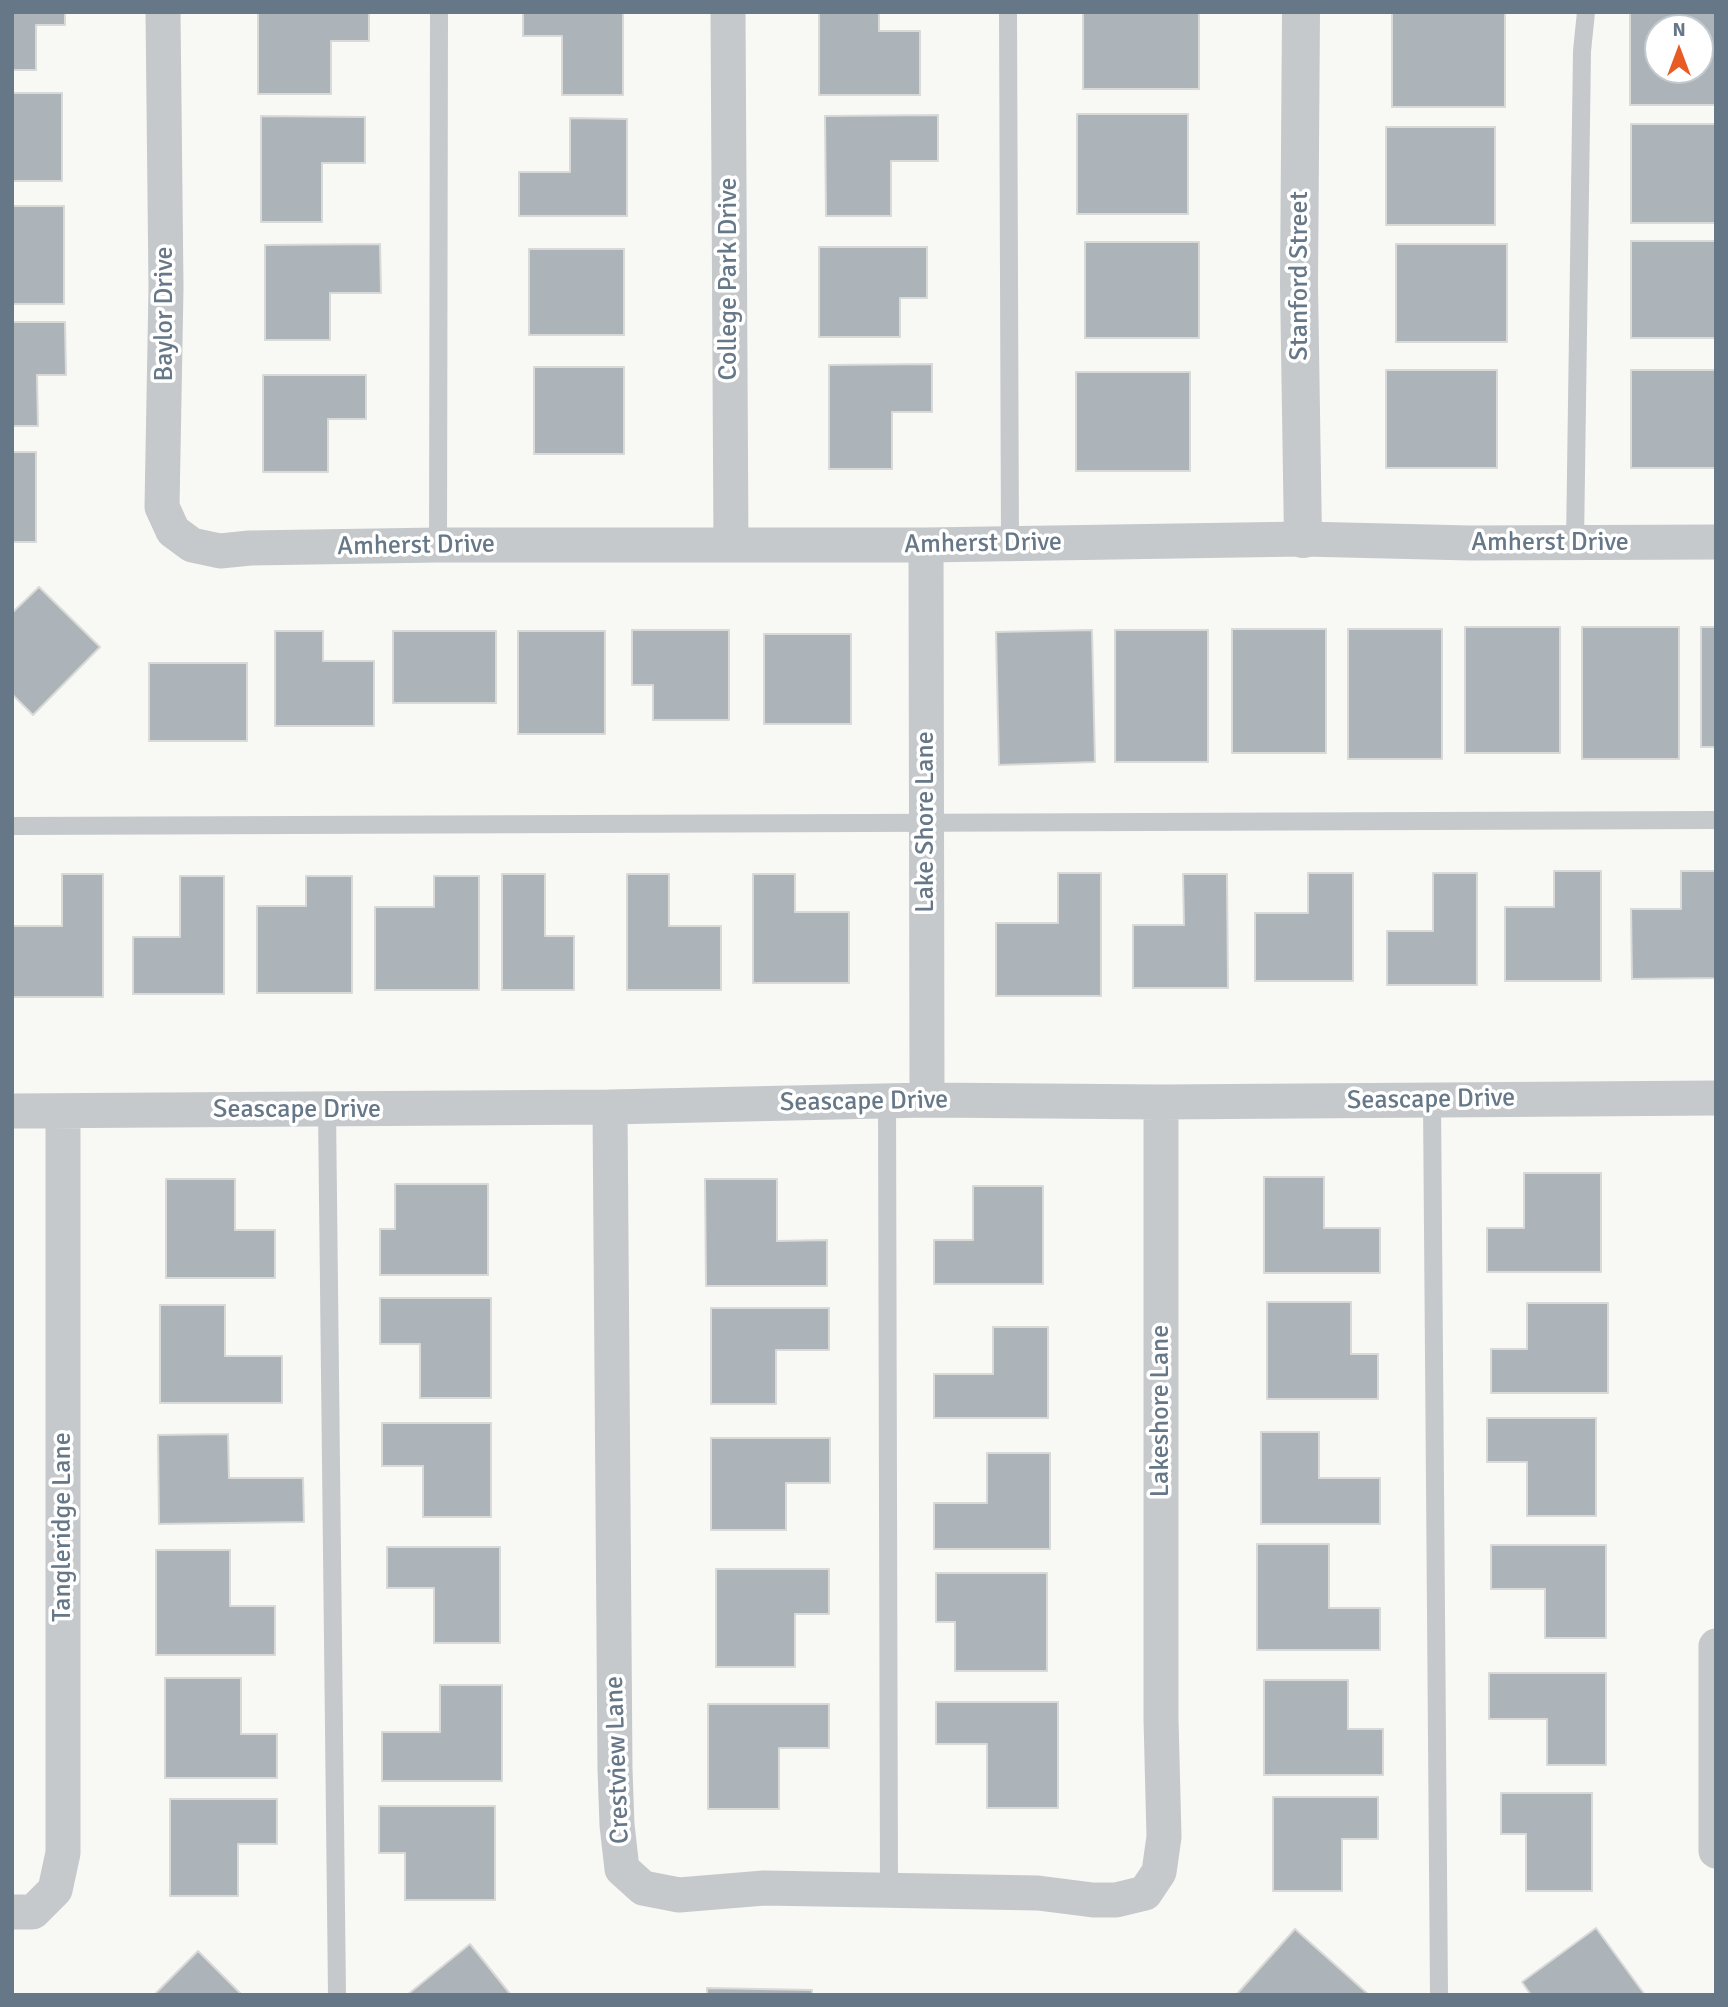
<!DOCTYPE html>
<html>
<head>
<meta charset="utf-8">
<style>
  body { margin:0 }
  #map { position:relative; width:1728px; height:2007px; overflow:hidden; background:#f8f8f5; font-family:Signika,sans-serif }
  canvas { display:block }
  .frame { position:absolute; inset:0; border:14px solid #667787; pointer-events:none }
  .north { position:absolute; left:1644px; top:14px; width:70px; height:70px; box-sizing:border-box; background:#fff; border:2px solid #c2c9cf; border-radius:50%; rotate:0deg; font-size:19px; font-weight:700; line-height:28px; text-align:center; color:#667787 }
  .north::after { content:''; display:block; margin:auto; width:24px; height:32px; background:#e85b25; clip-path:polygon(50% 0,100% 100%,50% 72%,0 100%) }
</style>
</head>
<body>
<div id="map">
<canvas width="1728" height="2007"></canvas>
<div class="frame"></div>
<div class="north">N</div>
</div>
<script>
const ctx = document.querySelector('canvas').getContext('2d');
ctx.lineJoin = 'round';
function fillPath(path, color) { ctx.fillStyle = color; ctx.fill(path, 'evenodd'); }
const shape = rows => new Path2D(rows.map(r => 'M' + r).join(''));
function trace(path, color, width, dash) { ctx.strokeStyle = color; ctx.lineWidth = width; ctx.lineCap = dash ? 'butt' : 'round'; ctx.setLineDash(dash || []); ctx.stroke(path); }
function label(font, color, halo, rows, align = 'center') {
  ctx.font = font + ' Signika,sans-serif'; ctx.lineWidth = 7; ctx.setLineDash([]); ctx.textBaseline = 'middle'; ctx.strokeStyle = halo; ctx.fillStyle = color; for (const [text, x, y, turn = 0] of rows) {
    ctx.save(); ctx.translate(x, y); ctx.rotate((+turn || 0) * Math.PI / 180); ctx.textAlign = isNaN(turn) ? turn : align; if (halo) ctx.strokeText(text, 0, 0); ctx.fillText(text, 0, 0); ctx.restore();
  }
}
const building = shape([
  [12,12,65,12,65,25,36,25,36,70,12,70,12,12],
  [258,12,369,12,369,41,331,41,331,94,258,94,258,12],
  [523,12,623,12,623,95,562,95,562,36,523,36,523,12],
  [819,12,879,12,879,31,920,31,920,95,819,95,819,12],
  [1083,12,1199,12,1199,89,1083,89,1083,12],
  [1392,12,1505,12,1505,107,1392,107,1392,12],
  [1630,12,1716,12,1716,105,1630,105,1630,12],
  [1658,28,1700,28,1700,70,1658,70,1658,28],
  [12,93,62,93,62,181,12,181,12,93],
  [1077,114,1188,114,1188,214,1077,214,1077,114],
  [938,115,938,161,891,161,891,216,826,216,825,116,938,115],
  [261,116,365,117,365,163,322,163,322,222,261,222,261,116],
  [570,118,627,119,627,216,519,216,519,172,570,172,570,118],
  [1631,124,1716,124,1716,223,1631,223,1631,124],
  [1386,127,1495,127,1495,225,1386,225,1386,127],
  [12,206,64,206,64,304,12,304,12,206],
  [1631,241,1716,241,1716,338,1631,338,1631,241],
  [1085,242,1199,242,1199,338,1085,338,1085,242],
  [380,244,381,293,330,293,330,340,265,340,265,245,380,244],
  [1396,244,1507,244,1507,342,1396,342,1396,244],
  [819,247,927,247,927,298,900,298,900,337,819,337,819,247],
  [529,249,624,249,624,335,529,335,529,249],
  [12,322,65,322,66,375,37,375,38,426,12,426,12,322],
  [932,364,932,412,892,412,892,469,829,469,829,365,932,364],
  [534,367,624,367,624,454,534,454,534,367],
  [1386,370,1497,370,1497,468,1386,468,1386,370],
  [1631,370,1716,370,1716,468,1631,468,1631,370],
  [1076,372,1190,372,1190,471,1076,471,1076,372],
  [263,375,366,375,366,419,328,419,328,472,263,472,263,375],
  [12,452,36,452,36,542,12,542,12,452],
  [39,587,100,647,33,715,12,694,12,613,39,587],
  [1465,627,1560,627,1560,753,1465,753,1465,627],
  [1582,627,1679,627,1679,759,1582,759,1582,627],
  [1701,627,1716,627,1716,747,1701,747,1701,627],
  [1232,629,1326,629,1326,753,1232,753,1232,629],
  [1348,629,1442,629,1442,759,1348,759,1348,629],
  [632,630,729,630,729,720,653,720,653,685,632,685,632,630],
  [1092,630,1095,762,999,765,996,632,1092,630],
  [1115,630,1208,630,1208,762,1115,762,1115,630],
  [275,631,323,631,323,661,374,661,374,726,275,726,275,631],
  [393,631,496,631,496,703,393,703,393,631],
  [518,631,605,631,605,734,518,734,518,631],
  [764,634,851,634,851,724,764,724,764,634],
  [149,663,247,663,247,741,149,741,149,663],
  [1554,871,1601,871,1601,981,1505,981,1505,907,1554,907,1554,871],
  [1681,871,1716,871,1716,978,1632,979,1631,909,1681,909,1681,871],
  [1058,873,1101,873,1101,996,996,996,996,923,1058,923,1058,873],
  [1308,873,1353,873,1353,981,1255,981,1255,913,1308,913,1308,873],
  [1433,873,1477,873,1477,985,1387,985,1387,931,1433,931,1433,873],
  [62,874,103,874,103,997,12,997,12,926,62,926,62,874],
  [502,874,545,874,545,936,574,936,574,990,502,990,502,874],
  [627,874,669,874,669,926,721,926,721,990,627,990,627,874],
  [753,874,795,874,795,912,849,912,849,983,753,983,753,874],
  [1183,874,1227,874,1228,988,1133,988,1133,925,1184,925,1183,874],
  [180,876,224,876,224,994,133,994,133,937,180,937,180,876],
  [306,876,352,876,352,993,257,993,257,906,306,906,306,876],
  [434,876,479,876,479,990,375,990,375,907,434,907,434,876],
  [1524,1173,1601,1173,1601,1272,1487,1272,1487,1228,1524,1228,1524,1173],
  [1264,1177,1324,1177,1324,1228,1380,1228,1380,1273,1264,1273,1264,1177],
  [166,1179,235,1179,235,1230,275,1230,275,1278,166,1278,166,1179],
  [705,1179,777,1179,777,1241,827,1240,827,1286,706,1286,705,1179],
  [395,1184,488,1184,488,1275,380,1275,380,1229,395,1229,395,1184],
  [973,1186,1043,1186,1043,1284,934,1284,934,1240,973,1240,973,1186],
  [380,1298,491,1298,491,1398,420,1398,420,1344,380,1344,380,1298],
  [1267,1302,1351,1302,1351,1354,1378,1354,1378,1399,1267,1399,1267,1302],
  [1527,1303,1608,1303,1608,1393,1491,1393,1491,1349,1527,1349,1527,1303],
  [160,1305,225,1305,225,1356,282,1356,282,1403,160,1403,160,1305],
  [711,1308,829,1308,829,1350,776,1350,776,1404,711,1404,711,1308],
  [993,1327,1048,1327,1048,1418,934,1418,934,1374,993,1374,993,1327],
  [1487,1418,1596,1418,1596,1516,1527,1516,1527,1462,1487,1462,1487,1418],
  [382,1423,491,1423,491,1517,423,1517,423,1466,382,1466,382,1423],
  [1261,1432,1319,1432,1319,1478,1380,1478,1380,1524,1261,1524,1261,1432],
  [228,1434,229,1478,303,1478,304,1522,159,1524,158,1435,228,1434],
  [711,1438,830,1438,830,1483,786,1483,786,1530,711,1530,711,1438],
  [987,1453,1050,1453,1050,1549,934,1549,934,1503,987,1503,987,1453],
  [1257,1544,1329,1544,1329,1608,1380,1608,1380,1650,1257,1650,1257,1544],
  [1491,1545,1606,1545,1606,1638,1545,1638,1545,1589,1491,1589,1491,1545],
  [387,1547,500,1547,500,1643,434,1643,434,1588,387,1588,387,1547],
  [156,1550,230,1550,230,1606,275,1606,275,1655,156,1655,156,1550],
  [716,1569,829,1569,829,1614,795,1614,795,1667,716,1667,716,1569],
  [936,1573,1047,1573,1047,1671,955,1671,955,1622,936,1622,936,1573],
  [1489,1673,1606,1673,1606,1765,1547,1765,1547,1719,1489,1719,1489,1673],
  [165,1678,241,1678,241,1734,277,1734,277,1778,165,1778,165,1678],
  [1264,1680,1348,1680,1348,1729,1383,1729,1383,1775,1264,1775,1264,1680],
  [440,1685,502,1685,502,1781,382,1781,382,1732,440,1732,440,1685],
  [936,1702,1058,1702,1058,1808,987,1808,987,1744,936,1744,936,1702],
  [708,1704,829,1704,829,1748,779,1748,779,1809,708,1809,708,1704],
  [1501,1793,1592,1793,1592,1891,1526,1891,1526,1834,1501,1834,1501,1793],
  [1273,1797,1378,1797,1378,1839,1342,1839,1342,1891,1273,1891,1273,1797],
  [170,1799,277,1799,277,1844,238,1844,238,1896,170,1896,170,1799],
  [379,1806,495,1806,495,1900,405,1900,405,1853,379,1853,379,1806],
  [1596,1928,1645,1995,1531,1995,1522,1982,1596,1928],
  [1295,1929,1369,1995,1236,1995,1295,1929],
  [470,1944,511,1995,407,1995,470,1944],
  [198,1951,242,1995,154,1995,198,1951],
  [707,1988,812,1990,812,1995,707,1995,707,1988]
]);
const service = shape([
  [1008,12,1010,544],
  [1575,543,1582,51,1586,12],
  [438,545,439,12],
  [12,826,1716,820],
  [887,1100,889,1890],
  [1432,1100,1439,1995],
  [327,1109,337,1995]
]);
const minor = shape([
  [163,12,166,288,162,507,173,531,192,545,220,551,250,548,438,545,926,545,1303,539,1470,543,1716,542],
  [728,12,731,545],
  [926,545,927,1100],
  [610,1107,615,1769,617,1825,622,1869,643,1888,679,1895,764,1888,1038,1893,1093,1900,1116,1900,1145,1893,1159,1872,1164,1837,1161,1719,1161,1102],
  [12,1111,610,1107,927,1100,1161,1102,1716,1098],
  [1716,1646,1716,1851],
  [12,1912,33,1912,55,1890,63,1853,63,1111]
]);
const tertiary = shape([
  [1301,12,1299,285,1303,539]
]);
const streetNames = [
  ["Stanford Street",1300,276,-90],
  ["College Park Drive",729,279,-90],
  ["Baylor Drive",165,314,-90],
  ["Amherst Drive",1550,543],
  ["Amherst Drive",983,544,-1],
  ["Amherst Drive",416,546,-1],
  ["Lake Shore Lane",926,822,-90],
  ["Seascape Drive",1431,1100,-1],
  ["Seascape Drive",864,1102,-1],
  ["Seascape Drive",297,1110],
  ["Lakeshore Lane",1161,1411,-90],
  ["Tangleridge Lane",63,1527,-90],
  ["Crestview Lane",618,1760,-92]
];
fillPath(building, '#acb4ba');
trace(building, '#d9d9d7', 2);
trace(service, '#c5c9cc', 18);
trace(minor, '#c5c9cc', 35);
trace(tertiary, '#c5c9cc', 38);
label('26px', '#667787', '#fff', streetNames);
</script>
</body>
</html>
